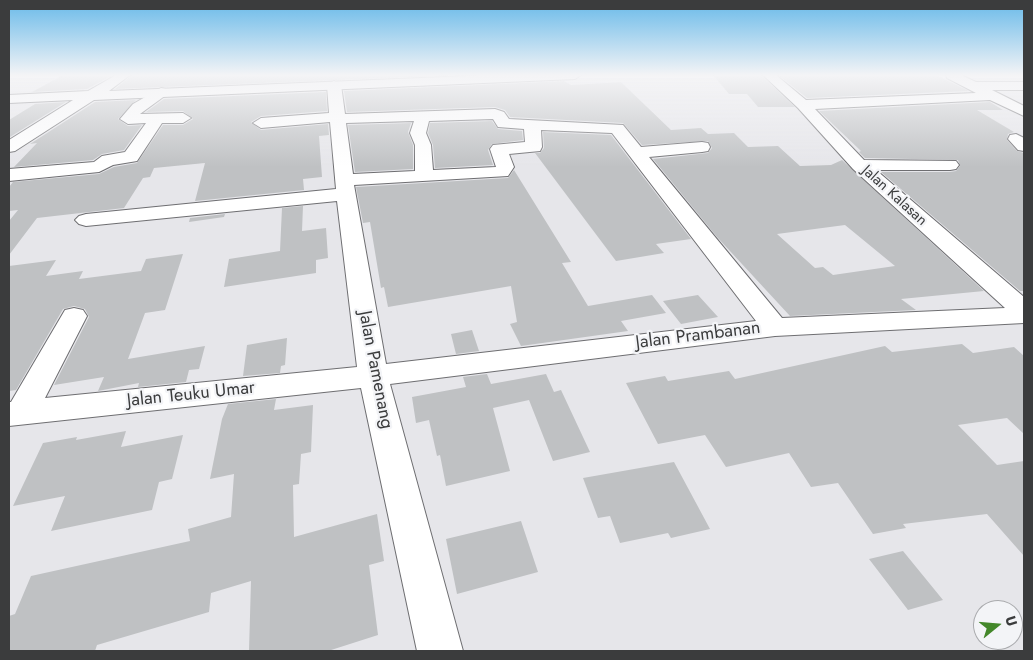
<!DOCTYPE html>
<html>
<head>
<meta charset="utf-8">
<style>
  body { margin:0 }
  #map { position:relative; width:1033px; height:660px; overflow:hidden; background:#e6e6ea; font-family:Jost,sans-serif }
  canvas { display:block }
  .frame { position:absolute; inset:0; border:10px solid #3b3c3d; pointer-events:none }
  .north { position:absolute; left:973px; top:600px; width:50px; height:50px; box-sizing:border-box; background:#f3f4f7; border:1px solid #a9aaad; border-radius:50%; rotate:73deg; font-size:14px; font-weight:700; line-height:20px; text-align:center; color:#3b3c3d }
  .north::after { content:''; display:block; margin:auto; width:18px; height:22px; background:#43872a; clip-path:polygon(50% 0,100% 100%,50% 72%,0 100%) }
</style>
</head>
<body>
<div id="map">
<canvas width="1033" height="660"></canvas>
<div class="frame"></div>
<div class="north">U</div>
</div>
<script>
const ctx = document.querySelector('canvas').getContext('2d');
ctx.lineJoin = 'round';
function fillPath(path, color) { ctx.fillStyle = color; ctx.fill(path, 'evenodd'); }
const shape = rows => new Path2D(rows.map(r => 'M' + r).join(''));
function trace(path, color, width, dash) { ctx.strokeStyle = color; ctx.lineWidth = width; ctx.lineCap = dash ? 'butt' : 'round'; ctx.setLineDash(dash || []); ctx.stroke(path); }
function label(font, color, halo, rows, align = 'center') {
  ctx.font = font + ' Jost,sans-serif'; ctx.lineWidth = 4.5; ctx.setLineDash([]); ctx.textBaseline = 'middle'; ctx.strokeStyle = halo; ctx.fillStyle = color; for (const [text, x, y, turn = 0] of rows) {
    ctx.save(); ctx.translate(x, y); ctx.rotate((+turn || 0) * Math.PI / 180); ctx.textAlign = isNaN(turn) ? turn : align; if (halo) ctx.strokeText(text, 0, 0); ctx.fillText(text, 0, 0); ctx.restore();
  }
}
const building = shape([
  [63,75,113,75,87,89,32,92],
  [132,75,458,75,115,89],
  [713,75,761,75,795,107,758,107,747,94,729,94],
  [778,75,936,75,969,91,807,98],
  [564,81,571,85,621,82,671,130,701,128,708,134,734,133,748,147,778,146,800,166,831,165,842,160,984,291,901,299,916,310,790,316,717,237,653,159,708,153,712,148,708,141,642,145,623,123,510,117,505,110,495,107,347,112,344,91],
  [845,225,895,266,833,275,823,267,815,268,777,234],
  [326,92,327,111,261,116,251,122,261,130,328,124,329,135,319,136,322,177,303,179,304,190,195,201,205,163,154,168,150,177,143,178,124,208,37,218,9,255,9,221,18,210,9,211,9,187,13,182,99,174,114,167,137,163,163,125,183,125,193,119,183,111,146,112,164,99],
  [136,100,118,119,128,126,142,125,124,150,102,154,93,160,14,167,37,143,30,144,95,102],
  [66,102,10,137,9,137,9,120,35,104],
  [990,102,1003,110,977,110,1014,132,1008,134,1007,140,1017,151,1024,153,1024,291,1020,291,881,172,950,172,956,171,960,166,958,160,865,158,859,152,861,151,819,111],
  [492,121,498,129,522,131,523,140,492,144,488,150,493,165,435,168,433,145,428,133,430,123],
  [411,123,408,132,413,145,413,169,355,172,348,125],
  [543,132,611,135,691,239,656,244,664,253,616,261,535,153,540,153,544,148],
  [514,170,571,262,562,263,588,306,652,295,666,313,621,321,628,331,521,346,510,324,517,322,511,286,388,307,384,287,381,288,370,222,363,223,356,187,508,178],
  [303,206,302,231,326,228,328,258,316,260,316,273,224,287,229,259,280,251,282,208],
  [225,214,224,217,189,222,190,218],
  [183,254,165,310,145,313,128,359,205,346,199,369,189,370,186,382,138,387,139,383,98,391,104,377,54,385,89,317,85,309,74,306,63,309,16,390,9,391,9,266,56,260,46,276,83,271,79,279,141,271,146,259],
  [698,295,718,317,681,324,663,301],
  [472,330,479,351,456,354,451,334],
  [287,338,285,365,281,366,280,373,243,376,247,345],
  [962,344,973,353,1014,347,1024,356,1024,434,1007,418,958,425,997,465,1024,461,1024,556,987,514,903,524,906,528,873,534,838,483,811,487,789,453,726,467,705,435,658,444,626,383,665,376,668,381,729,371,735,379,885,346,892,352],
  [487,374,491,384,546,374,554,392,561,390,590,452,553,461,529,400,493,408,510,471,446,486,440,455,437,456,429,420,416,423,412,397,466,387,463,377],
  [276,399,274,410,313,405,311,452,301,454,299,484,293,485,294,537,377,514,384,561,369,565,378,635,328,651,249,651,251,581,211,593,209,612,97,645,95,651,9,651,9,616,15,614,31,576,190,541,188,529,231,517,234,474,210,479,222,419,228,404],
  [126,431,121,447,183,435,172,479,159,482,152,510,51,531,65,496,13,506,43,443,77,437,76,440],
  [674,462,710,529,671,538,668,533,620,543,610,516,598,518,583,478],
  [521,521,538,572,457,594,446,539],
  [903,551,943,600,908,610,869,559]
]);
const street = shape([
  [763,75,776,75,806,100,976,93,947,78,946,75,961,75,976,82,1024,82,1024,90,992,90,1024,106,1024,116,990,100,815,109,864,160,956,161,959,165,956,169,950,170,876,170,1024,297,1024,323,775,336,390,384,463,651,417,651,361,388,9,426,9,402,11,402,65,310,74,308,83,310,87,316,45,398,357,367,337,201,86,226,79,224,75,220,79,216,86,214,336,189,330,122,261,128,253,123,261,118,329,113,327,85,334,81,341,85,345,114,495,109,504,112,509,119,623,125,641,147,702,142,708,143,710,147,708,151,702,152,649,157,782,318,1005,308,853,169,798,108,763,75],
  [493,119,498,127,524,129,525,142,493,145,490,149,496,167,433,170,431,145,426,133,429,121,493,119],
  [414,121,410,133,415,145,415,171,353,174,346,123,414,121],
  [541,130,612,133,756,321,386,364,354,185,508,176,514,167,509,154,540,151,542,147,541,130],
  [161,88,166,89,168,92,166,95,140,114,183,113,191,118,183,123,162,123,137,161,113,165,99,172,9,181,9,169,94,162,102,156,125,152,146,123,128,124,120,119,133,104,161,88],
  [1016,134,1024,138,1024,151,1018,150,1008,139,1010,135,1016,134]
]);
const secondary = shape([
  [116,75,130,75,109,91,493,75,581,75,575,79,94,100,15,151,9,152,9,140,73,100,9,103,9,95,88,91,116,75]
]);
const farStreetnames = [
  ["Jalan Kalasan",894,196,42]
];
const streetNames = [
  ["Jalan Prambanan",698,336,-7],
  ["Jalan Pamenang",375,370,79],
  ["Jalan Teuku Umar",191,395,-6]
];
fillPath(building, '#bfc1c3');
trace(street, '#6e6e71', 2);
trace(secondary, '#6e6e71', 2);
fillPath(street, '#fff');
fillPath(secondary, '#fff');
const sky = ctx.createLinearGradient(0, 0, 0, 167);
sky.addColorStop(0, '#67b9e9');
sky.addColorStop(0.45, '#f4f4f6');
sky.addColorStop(1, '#f4f4f600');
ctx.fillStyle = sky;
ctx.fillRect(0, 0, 1033, 167);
label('15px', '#3b3c3d', '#f3f4f7', farStreetnames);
label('18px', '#3b3c3d', '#f3f4f7', streetNames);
</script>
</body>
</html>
